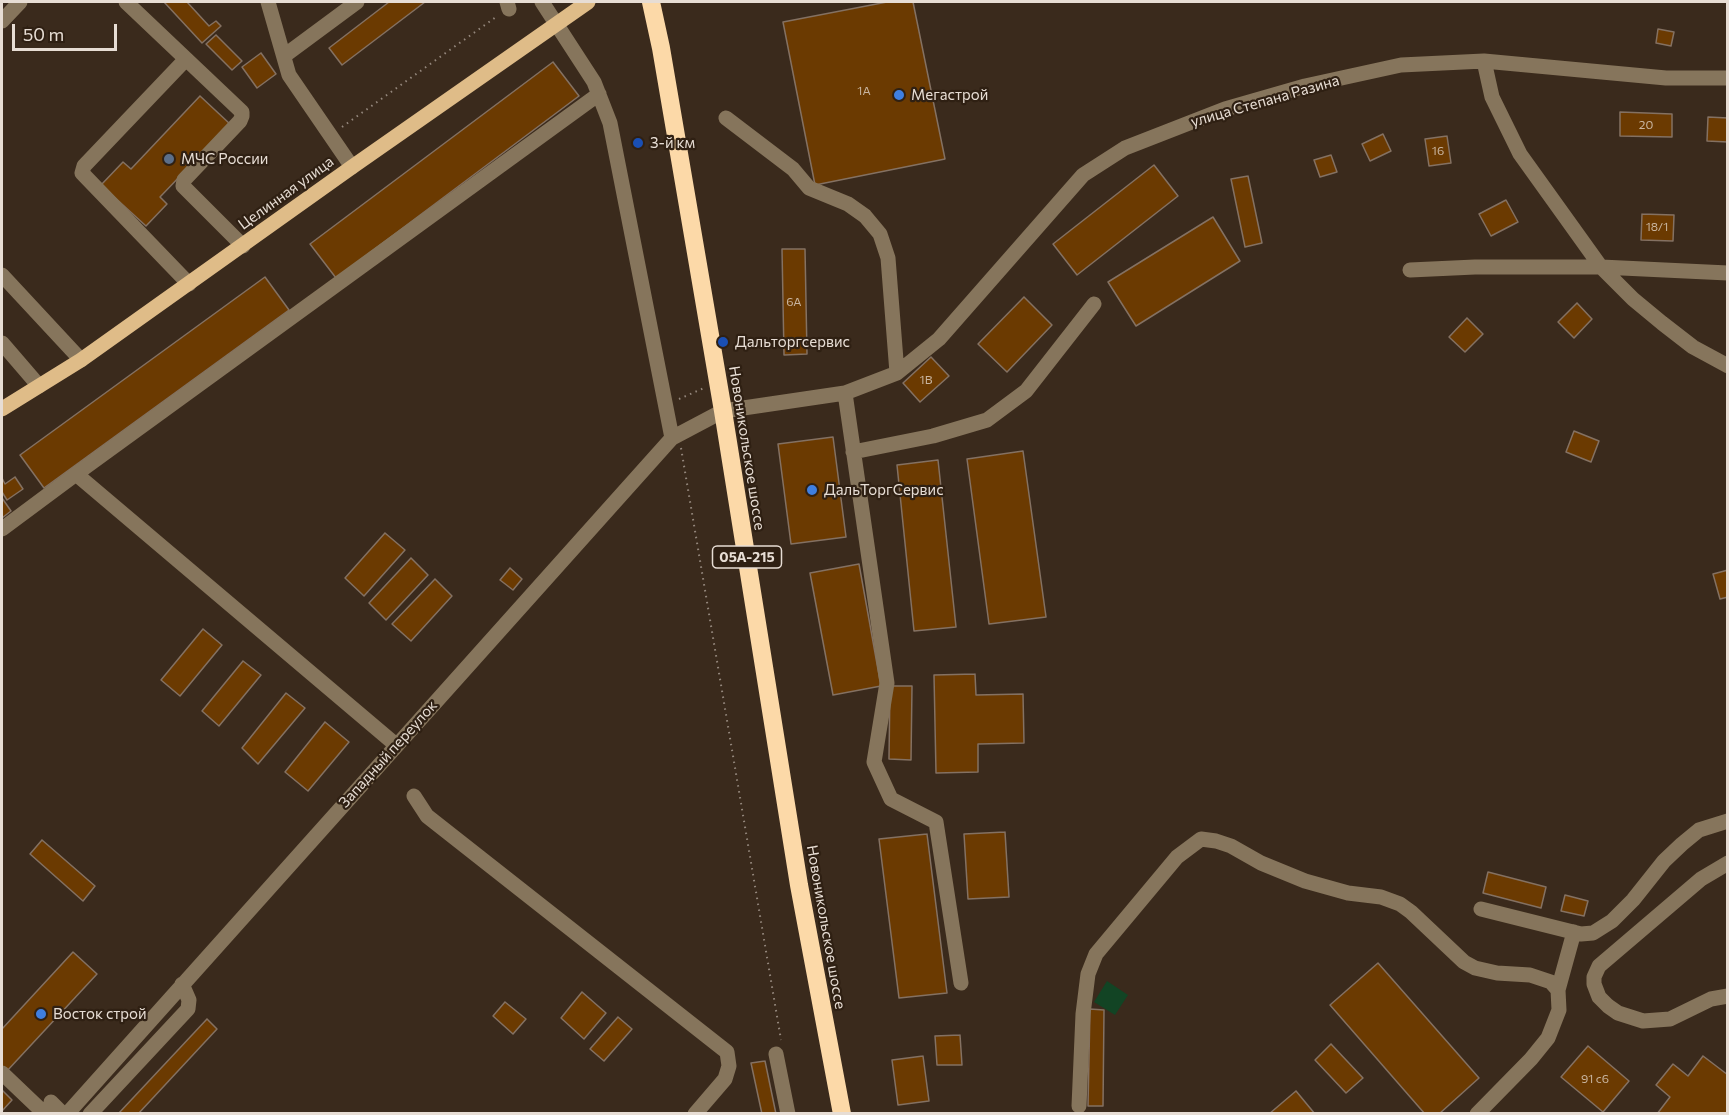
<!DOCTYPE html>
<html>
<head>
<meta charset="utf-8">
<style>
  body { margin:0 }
  #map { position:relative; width:1729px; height:1115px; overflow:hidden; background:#3a2a1c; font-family:Commissioner,sans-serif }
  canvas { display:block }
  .frame { position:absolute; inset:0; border:3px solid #e7ddd4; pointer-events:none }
  .scale { position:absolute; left:12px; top:24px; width:105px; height:27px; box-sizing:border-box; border:3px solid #e7ddd4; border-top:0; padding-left:8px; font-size:18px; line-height:21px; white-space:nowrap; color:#e7ddd4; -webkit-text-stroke:4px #2f2013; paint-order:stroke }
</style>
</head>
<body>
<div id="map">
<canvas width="1729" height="1115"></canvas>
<div class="frame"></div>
<div class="scale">50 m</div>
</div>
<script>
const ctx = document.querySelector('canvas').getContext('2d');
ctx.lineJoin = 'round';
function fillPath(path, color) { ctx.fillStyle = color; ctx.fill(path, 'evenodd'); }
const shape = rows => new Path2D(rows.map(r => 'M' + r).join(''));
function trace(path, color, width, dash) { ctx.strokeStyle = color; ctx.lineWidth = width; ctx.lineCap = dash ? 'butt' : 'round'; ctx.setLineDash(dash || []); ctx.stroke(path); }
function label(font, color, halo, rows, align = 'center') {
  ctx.font = font + ' Commissioner,sans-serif'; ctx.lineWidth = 4.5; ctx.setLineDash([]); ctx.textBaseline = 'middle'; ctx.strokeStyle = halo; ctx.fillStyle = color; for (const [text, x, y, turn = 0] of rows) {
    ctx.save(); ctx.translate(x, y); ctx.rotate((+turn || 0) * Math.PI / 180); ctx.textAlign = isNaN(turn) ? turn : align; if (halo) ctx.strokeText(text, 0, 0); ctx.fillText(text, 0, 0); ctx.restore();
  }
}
const green = shape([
  [1107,981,1128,995,1115,1015,1094,1002]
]);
const building = shape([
  [164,2,187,2,209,26,216,21,221,26,202,43,164,2],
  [389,2,425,2,342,65,329,48,389,2],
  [887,2,913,2,945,159,815,185,783,22,887,2],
  [1658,29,1674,32,1671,46,1656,43,1658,29],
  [216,35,242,61,232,70,206,44,216,35],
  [261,53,276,74,257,88,242,67,261,53],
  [553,62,579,96,336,278,310,244,553,62],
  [200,96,230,124,160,197,167,204,146,226,101,185,123,162,131,169,200,96],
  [1620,112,1672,114,1672,137,1620,136,1620,112],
  [1708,117,1728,118,1728,142,1707,141,1708,117],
  [1383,134,1391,151,1370,161,1362,144,1383,134],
  [1447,136,1451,163,1429,166,1425,139,1447,136],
  [1331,155,1337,172,1320,177,1314,160,1331,155],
  [1154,165,1178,196,1077,275,1053,244,1154,165],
  [1248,176,1262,243,1245,247,1231,179,1248,176],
  [1506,200,1518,222,1491,236,1479,214,1506,200],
  [1642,214,1674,215,1673,241,1641,240,1642,214],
  [1213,217,1240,261,1136,326,1108,282,1213,217],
  [782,249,805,249,807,354,784,355,782,249],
  [265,277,289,310,44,488,20,455,265,277],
  [1024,297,1052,325,1007,372,978,344,1024,297],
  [1577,303,1592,319,1574,338,1558,322,1577,303],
  [1467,318,1483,334,1465,352,1449,337,1467,318],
  [931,357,949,376,920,402,903,383,931,357],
  [1574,431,1599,441,1591,462,1566,452,1574,431],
  [833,437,846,537,791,544,778,444,833,437],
  [1023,451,1046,617,989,624,967,459,1023,451],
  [938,460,956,627,914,631,897,465,938,460],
  [15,477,23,489,7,500,2,492,2,478,5,484,15,477],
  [2,498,11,511,2,518,2,498],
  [385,533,405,550,364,596,345,578,385,533],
  [411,558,428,575,386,620,369,603,411,558],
  [859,564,881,686,833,695,810,573,859,564],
  [510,568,522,579,513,590,500,580,510,568],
  [1728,570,1728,597,1720,599,1713,574,1728,570],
  [435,579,452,596,411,641,392,624,435,579],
  [203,629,222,645,180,696,161,680,203,629],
  [243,661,261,675,219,726,202,711,243,661],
  [975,674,976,695,1023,694,1024,743,978,744,978,772,936,773,934,675,975,674],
  [890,686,912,686,911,760,889,759,890,686],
  [286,693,305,708,258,764,242,748,286,693],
  [325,722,349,742,308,791,285,772,325,722],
  [1005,832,1009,897,968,899,964,834,1005,832],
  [927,834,947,993,899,998,879,839,927,834],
  [42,840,95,886,83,901,30,854,42,840],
  [1488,872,1546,887,1541,908,1483,893,1488,872],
  [1565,895,1588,901,1584,916,1561,911,1565,895],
  [73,952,97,974,6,1072,2,1068,2,1029,73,952],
  [1378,963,1479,1078,1439,1114,1425,1114,1330,1005,1378,963],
  [582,992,606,1013,584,1039,561,1018,582,992],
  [505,1002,526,1019,513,1034,493,1016,505,1002],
  [1090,1009,1104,1010,1103,1106,1088,1106,1090,1009],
  [618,1017,632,1029,604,1061,590,1049,618,1017],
  [207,1019,217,1029,138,1114,118,1114,207,1019],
  [960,1035,962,1065,937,1065,935,1036,960,1035],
  [1331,1044,1363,1078,1346,1093,1315,1060,1331,1044],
  [1588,1046,1629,1081,1603,1112,1561,1077,1588,1046],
  [923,1056,929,1101,898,1105,892,1060,923,1056],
  [1703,1056,1728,1075,1728,1114,1657,1114,1670,1097,1656,1085,1673,1064,1688,1076,1703,1056],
  [765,1061,776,1114,762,1114,751,1063,765,1061],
  [2,1090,12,1100,2,1111,2,1090],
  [1296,1091,1315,1114,1269,1114,1296,1091]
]);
const path = shape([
  [342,127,496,17],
  [679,399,704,388],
  [681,448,781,1040]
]);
const minor = shape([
  [126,2,242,112,242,116,240,121,184,180,183,186,243,246],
  [268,2,289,75,352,167],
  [507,2,509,9],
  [542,2,594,82,610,123,672,438],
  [2,21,20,2],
  [284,56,357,2],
  [186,59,84,166,82,173,189,284],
  [1484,61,1492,97,1520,154,1601,267,1633,299,1662,323,1693,347,1728,366],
  [726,118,793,169,809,188,848,204,865,216,880,234,888,258,897,373],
  [1410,270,1475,267,1601,267,1728,273],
  [2,275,81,360],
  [2,343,39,386],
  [845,393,887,683,874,762,891,799,936,822,961,983],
  [853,452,933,436,987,420,1026,391,1094,304],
  [76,474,599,94],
  [2,529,76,474,396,745],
  [414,796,427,816,727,1052,729,1066,725,1079,695,1114],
  [1728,863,1701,879,1599,966,1594,977,1594,984,1599,997,1608,1006,1618,1013,1643,1021,1670,1019,1711,999,1728,996],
  [1481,909,1581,934,1593,933,1612,921,1633,900,1664,861,1682,844,1699,830,1728,821],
  [1558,990,1574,932],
  [776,1054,788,1114],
  [2,1073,45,1114],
  [51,1102,63,1114],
  [1079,1106,1083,1014,1088,974,1096,954,1177,857,1201,839,1216,841,1231,846,1261,863,1305,881,1348,893,1381,897,1400,904,1411,912,1464,962,1475,968,1497,973,1530,975,1551,982,1558,990,1559,1010,1548,1038,1531,1059,1477,1114],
  [67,1114,672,438,723,411,845,393,897,373,939,339,1083,175,1125,148,1225,109,1305,86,1401,65,1484,61,1666,78,1728,78],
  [90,1114,188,1009,189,1000,182,984]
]);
const major = shape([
  [2,409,81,360,352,167,588,2]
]);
const highway = shape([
  [651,2,661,48,723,411,799,885,842,1114]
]);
const markers = [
  [899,95,6,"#3f7fe0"],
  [638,143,6,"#1a4fb4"],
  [169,159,6,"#5c6f8a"],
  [723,342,6,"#1a4fb4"],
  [812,490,6,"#3f7fe0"],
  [41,1014,6,"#3f7fe0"]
];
const numberNames = [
  ["1А",864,91],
  ["20",1646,125],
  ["16",1438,151],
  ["18/1",1657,227],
  ["6А",794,302],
  ["1В",926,380],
  ["91 с6",1595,1079]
];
const shields = [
  [747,557,69]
];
const shieldNames = [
  ["05А-215",747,557]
];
const poiNames = [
  ["Мегастрой",911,95],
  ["3-й км",650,143],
  ["МЧС России",181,159],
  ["Дальторгсервис",735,342],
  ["ДальТоргСервис",824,490],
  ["Восток строй",53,1014]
];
const streetNames = [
  ["улица Степана Разина",1265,101,-16],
  ["Целинная улица",286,193,-36],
  ["Новоникольское шоссе",747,448,81],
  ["Западный переулок",388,754,-48],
  ["Новоникольское шоссе",826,927,80]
];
fillPath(green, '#124424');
fillPath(building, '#6b3a01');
trace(building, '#847162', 1.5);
trace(path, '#94877c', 2, [1.5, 4.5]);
trace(minor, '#86755c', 15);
trace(major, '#dfbc88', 15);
trace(highway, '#fcd9a8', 18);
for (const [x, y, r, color] of markers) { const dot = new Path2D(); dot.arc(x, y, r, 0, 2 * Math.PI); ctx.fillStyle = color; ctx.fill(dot); trace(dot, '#2f2013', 2); }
label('12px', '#c8b49f', null, numberNames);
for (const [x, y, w] of shields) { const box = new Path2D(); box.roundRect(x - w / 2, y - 11, w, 22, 4.5); ctx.fillStyle = '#2f2013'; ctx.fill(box); trace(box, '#e7ddd4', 1.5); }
label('bold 14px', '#e7ddd4', null, shieldNames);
label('15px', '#e7ddd4', '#2f2013', poiNames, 'left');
label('15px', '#e7ddd4', '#2f2013', streetNames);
</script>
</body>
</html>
